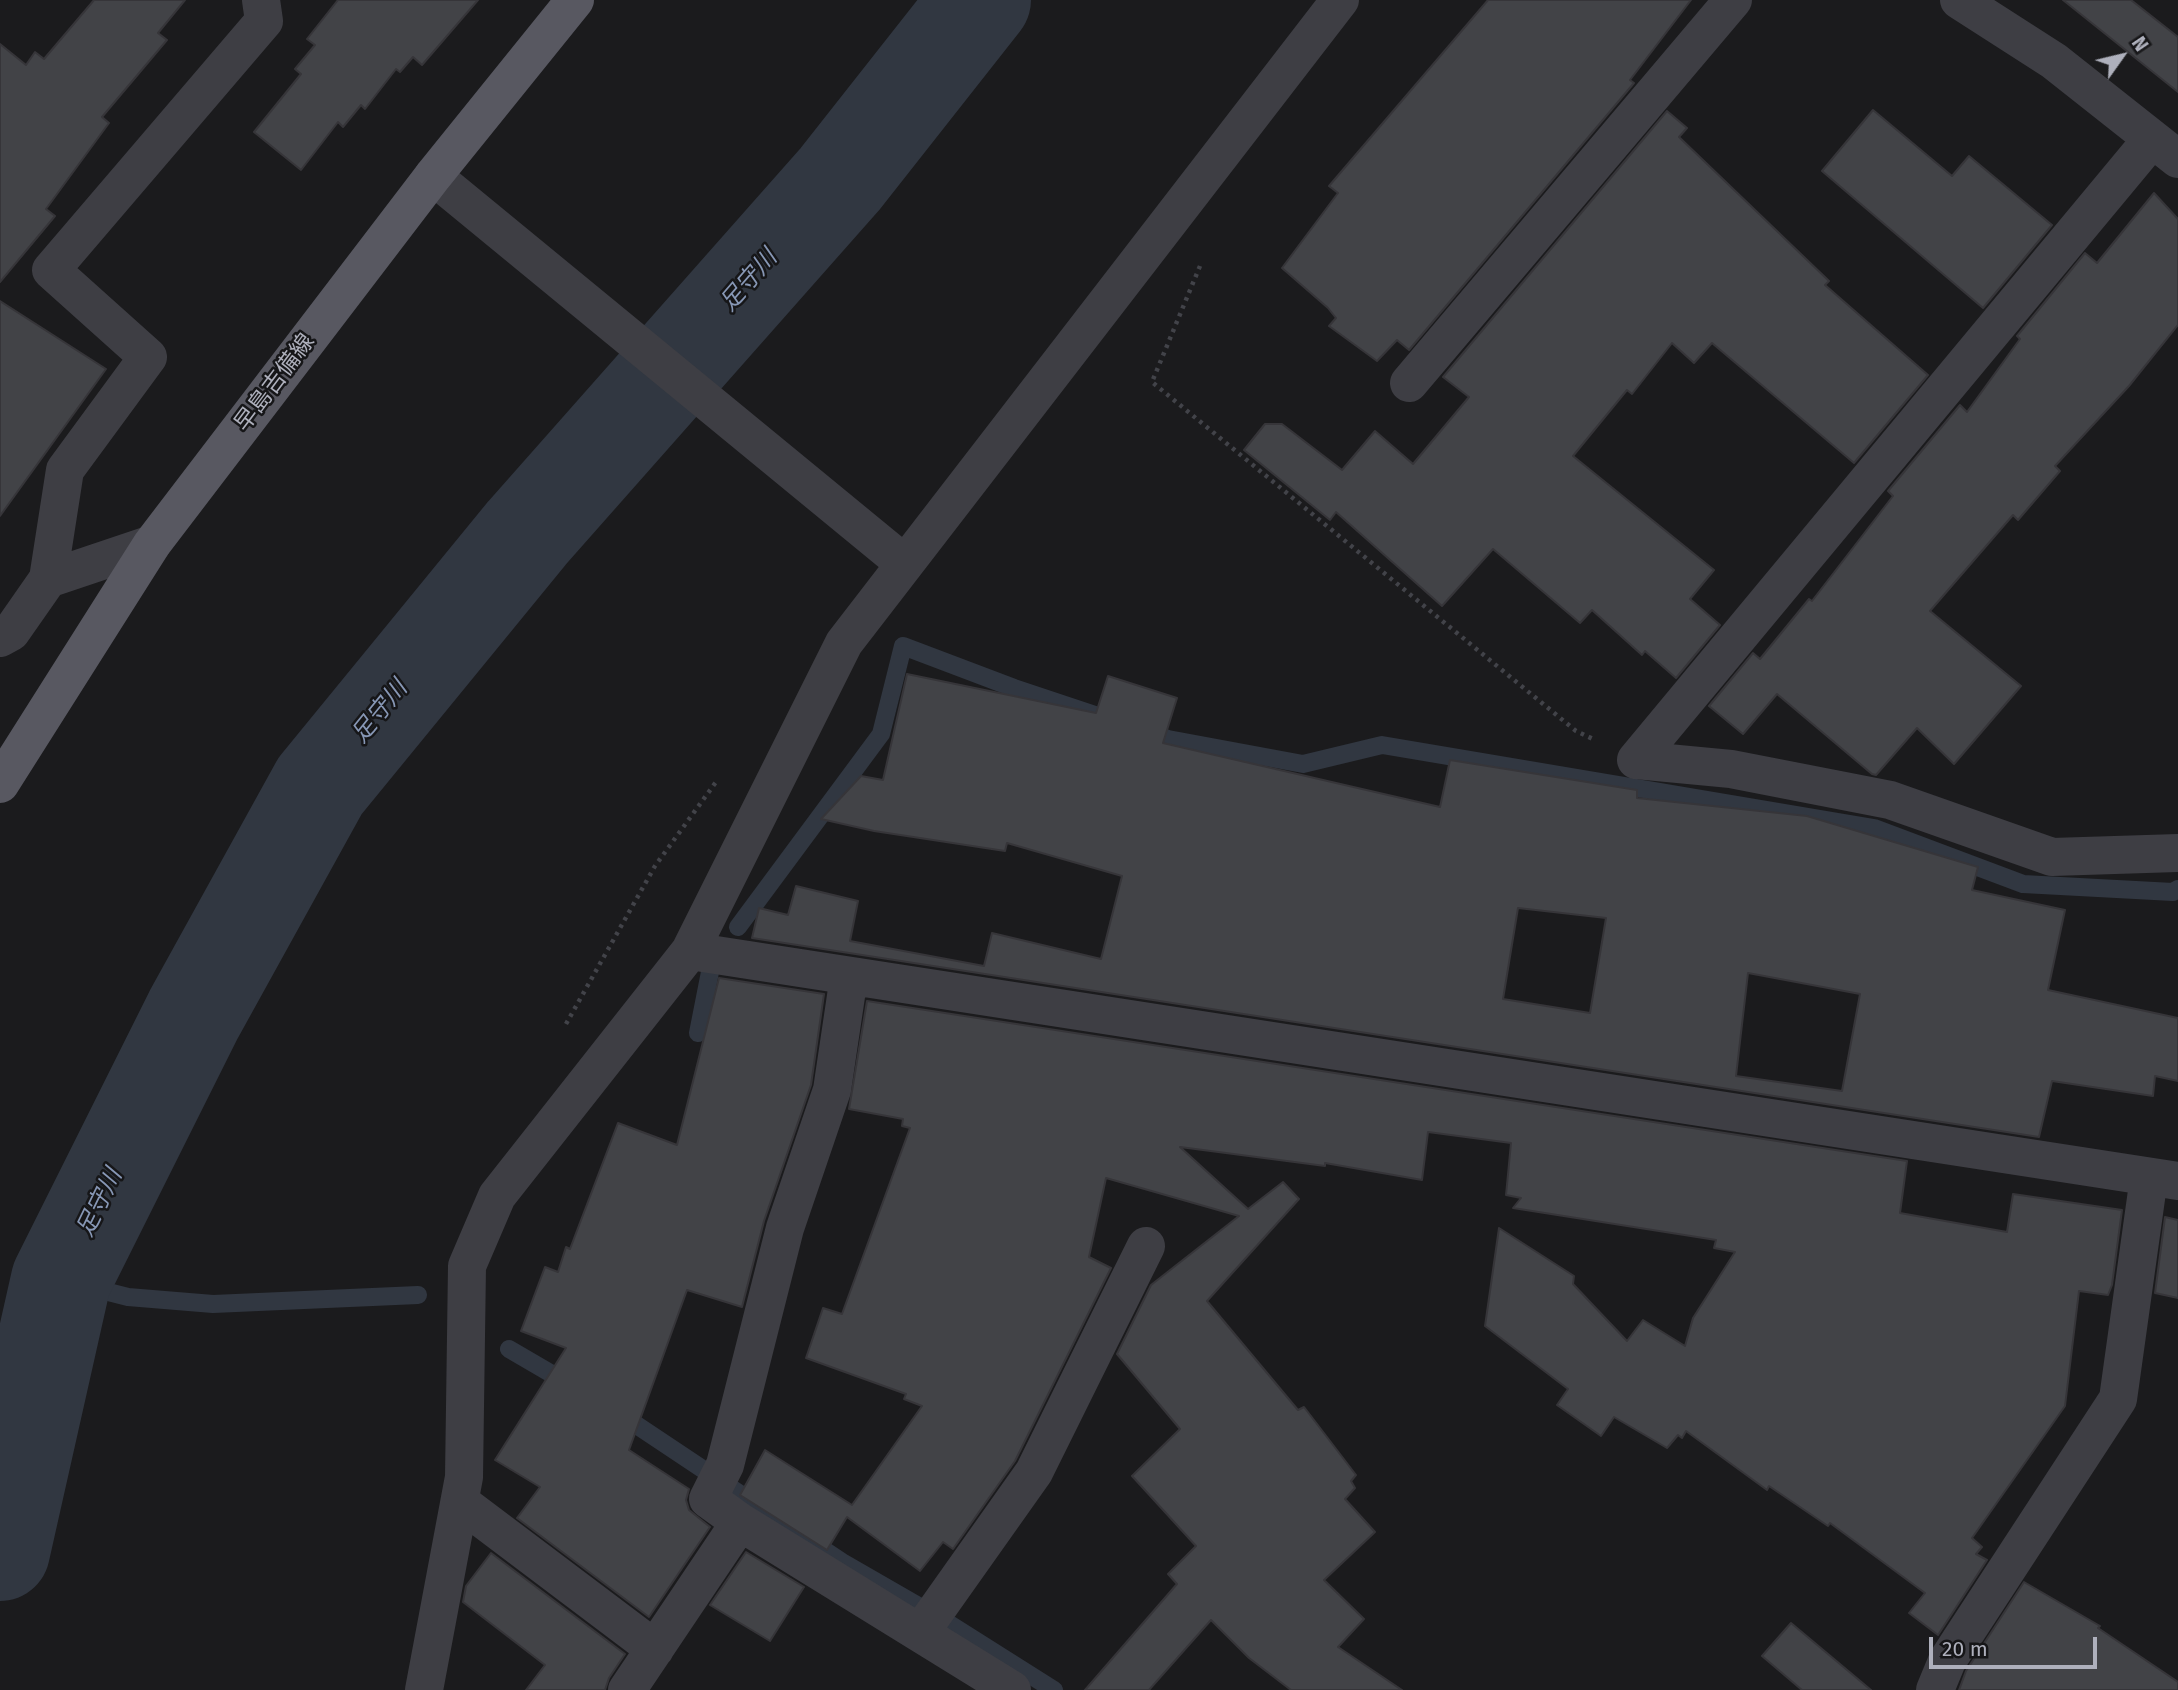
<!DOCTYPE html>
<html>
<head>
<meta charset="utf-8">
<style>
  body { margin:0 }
  #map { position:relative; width:2178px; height:1690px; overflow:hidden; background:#1b1b1d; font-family:"Fira Sans",sans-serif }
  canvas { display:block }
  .north { position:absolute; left:2087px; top:21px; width:70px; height:70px; -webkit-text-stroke:5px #161618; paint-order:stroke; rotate:56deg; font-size:19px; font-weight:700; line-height:28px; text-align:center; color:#aeb0bc }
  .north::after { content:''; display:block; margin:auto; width:24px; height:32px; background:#aeb0bc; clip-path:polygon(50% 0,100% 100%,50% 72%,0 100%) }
  .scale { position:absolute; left:1929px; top:1637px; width:168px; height:32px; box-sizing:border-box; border:4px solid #aeb0bc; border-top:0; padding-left:9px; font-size:21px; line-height:24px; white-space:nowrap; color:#aeb0bc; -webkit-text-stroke:5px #161618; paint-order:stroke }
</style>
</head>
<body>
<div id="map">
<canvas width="2178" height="1690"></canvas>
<div class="north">N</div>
<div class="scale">20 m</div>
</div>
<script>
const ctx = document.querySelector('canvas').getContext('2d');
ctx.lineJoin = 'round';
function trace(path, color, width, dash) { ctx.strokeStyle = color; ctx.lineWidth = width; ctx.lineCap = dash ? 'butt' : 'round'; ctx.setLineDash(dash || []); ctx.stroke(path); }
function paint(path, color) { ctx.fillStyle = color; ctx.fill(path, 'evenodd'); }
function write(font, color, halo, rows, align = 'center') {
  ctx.font = font + ' "Fira Sans","Noto Sans JP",sans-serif'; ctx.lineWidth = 5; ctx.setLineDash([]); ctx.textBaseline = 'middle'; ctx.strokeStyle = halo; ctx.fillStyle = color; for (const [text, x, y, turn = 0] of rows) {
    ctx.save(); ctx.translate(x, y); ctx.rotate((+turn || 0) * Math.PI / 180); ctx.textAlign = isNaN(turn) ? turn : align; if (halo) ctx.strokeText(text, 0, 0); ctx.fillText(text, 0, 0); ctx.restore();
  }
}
trace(new Path2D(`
  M 1142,730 L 1168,739 L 1303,764 L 1382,745 L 1874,828 L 2023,884 L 2173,892 L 2178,889
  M 738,927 L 881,734 L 903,646 L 1014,688 L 1098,716
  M 698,1033 L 710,972
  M 61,1280 L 128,1297 L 213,1304 L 418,1295
  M 509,1349 L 569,1384
  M 620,1414 L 842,1562 L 948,1623 L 1054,1690`), '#313741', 18);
trace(new Path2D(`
  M 0,1551 L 61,1280 L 194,1014 L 320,786 L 527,533 L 840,179 L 981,0`), '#313741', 100);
const building = new Path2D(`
  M 94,0 L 185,0 L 158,33 L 167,40 L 102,117 L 109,123 L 46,209 L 55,216 L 0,282 L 0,44 L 26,65 L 35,52 L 44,59 Z
  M 338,0 L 478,0 L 422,65 L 413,57 L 400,72 L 396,69 L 365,109 L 361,105 L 343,127 L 338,122 L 301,170 L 254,132 L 301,74 L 295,69 L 315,45 L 307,39 Z
  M 1488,0 L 1691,0 L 1630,80 L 1634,83 L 1409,350 L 1397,340 L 1377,361 L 1329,326 L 1336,318 L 1328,308 L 1282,268 L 1338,193 L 1329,186 Z
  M 2063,0 L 2131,0 L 2178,37 L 2178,92 Z
  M 1873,110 L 1952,176 L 1969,156 L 2052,225 L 1983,308 L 1822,171 Z
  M 1667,111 L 1687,128 L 1679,137 L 1829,281 L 1825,285 L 1928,375 L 1854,463 L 1712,343 L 1694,363 L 1672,343 L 1632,394 L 1627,390 L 1573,456 L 1714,570 L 1690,599 L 1720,625 L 1676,678 L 1645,651 L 1642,655 L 1592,610 L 1580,623 L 1493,549 L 1442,606 L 1336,512 L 1330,520 L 1244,450 L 1265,424 L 1282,424 L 1342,470 L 1375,431 L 1413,464 L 1469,397 L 1443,377 Z
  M 2154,193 L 2178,219 L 2178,325 L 2129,386 L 2055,466 L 2060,471 L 2018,520 L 2013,515 L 1930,611 L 2021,686 L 1954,764 L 1917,728 L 1876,775 L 1872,774 L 1777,694 L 1743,734 L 1709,706 L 1753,653 L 1760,659 L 1809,599 L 1812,601 L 1893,496 L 1888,491 L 1960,405 L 1967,412 L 2020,339 L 2017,336 L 2085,253 L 2097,263 Z
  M 0,301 L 106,369 L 0,516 Z
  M 907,674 L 1096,713 L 1108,676 L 1177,698 L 1163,743 L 1440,807 L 1450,760 L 1637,790 L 1637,798 L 1807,816 L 1978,867 L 1972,890 L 2065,910 L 2048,990 L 2178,1018 L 2178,1081 L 2155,1076 L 2153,1096 L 2052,1081 L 2039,1137 L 752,938 L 759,908 L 788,915 L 796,886 L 858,901 L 850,941 L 984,966 L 992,933 L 1101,959 L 1122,876 L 1007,843 L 1005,851 L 874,831 L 821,819 L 861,776 L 883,780 ZM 1518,908 L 1606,918 L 1590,1013 L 1503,999 ZM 1748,973 L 1860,994 L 1842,1091 L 1736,1076 Z
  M 719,978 L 824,994 L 811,1085 L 764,1221 L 742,1307 L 687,1290 L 629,1450 L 689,1489 L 686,1500 L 689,1510 L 710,1527 L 649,1617 L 517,1518 L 540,1487 L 495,1460 L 566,1348 L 521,1331 L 545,1267 L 558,1272 L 566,1247 L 570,1249 L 618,1123 L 677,1145 Z
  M 867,1001 L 1907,1161 L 1900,1213 L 2007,1232 L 2013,1194 L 2122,1210 L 2112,1285 L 2108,1295 L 2079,1291 L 2065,1406 L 1972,1538 L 1982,1547 L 1976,1554 L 1987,1560 L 1938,1635 L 1909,1613 L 1925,1593 L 1830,1523 L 1828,1526 L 1769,1486 L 1767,1490 L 1686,1431 L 1682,1438 L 1678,1435 L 1667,1448 L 1614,1417 L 1601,1436 L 1557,1405 L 1568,1389 L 1485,1326 L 1499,1228 L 1574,1276 L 1573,1284 L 1627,1341 L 1643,1320 L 1685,1346 L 1693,1318 L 1735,1252 L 1714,1248 L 1716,1240 L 1513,1208 L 1521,1198 L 1506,1195 L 1511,1143 L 1428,1132 L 1422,1180 L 1325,1163 L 1325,1166 L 1180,1147 L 1248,1209 L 1283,1182 L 1299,1199 L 1207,1301 L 1298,1410 L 1304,1407 L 1356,1475 L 1351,1481 L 1355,1488 L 1345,1499 L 1375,1532 L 1324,1580 L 1364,1619 L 1338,1647 L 1402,1690 L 1291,1690 L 1249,1658 L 1211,1620 L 1149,1690 L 1085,1690 L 1177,1584 L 1168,1574 L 1196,1546 L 1132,1476 L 1180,1429 L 1117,1354 L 1151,1285 L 1239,1216 L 1106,1178 L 1089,1257 L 1111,1268 L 1015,1461 L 953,1549 L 943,1542 L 920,1571 L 847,1517 L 827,1550 L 740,1495 L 765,1450 L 852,1505 L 922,1406 L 904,1399 L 906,1394 L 806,1358 L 823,1308 L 842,1314 L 910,1128 L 902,1126 L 903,1119 L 849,1109 Z
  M 2165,1217 L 2178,1220 L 2178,1298 L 2155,1293 Z
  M 746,1552 L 804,1587 L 770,1641 L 710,1605 Z
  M 491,1553 L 625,1654 L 609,1678 L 605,1690 L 526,1690 L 545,1665 L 463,1602 L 466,1586 Z
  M 2024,1582 L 2100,1626 L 2098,1628 L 2178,1682 L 2178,1690 L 1959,1690 L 1966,1671 Z
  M 1791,1623 L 1871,1690 L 1802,1690 L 1762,1656 Z`);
paint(building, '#424347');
trace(building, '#363539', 2);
trace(new Path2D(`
  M 1200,266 L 1152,382 L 1576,731 L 1593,739
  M 566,1024 L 655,866 L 716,782`), '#424349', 4.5, [3.5, 5]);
trace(new Path2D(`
  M 1340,0 L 844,643 L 690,951 L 2178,1181
  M 1959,0 L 2054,61 L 2178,159
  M 433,176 L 905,564
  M 1409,383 L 1733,0
  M 48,579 L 65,470 L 148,357 L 51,270 L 264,21 L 261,0
  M 0,638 L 11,632 L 48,579 L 152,544
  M 1636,760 L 2152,139
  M 1636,760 L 1731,769 L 1890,800 L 2052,857 L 2178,853
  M 460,1502 L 655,1649
  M 740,1522 L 1012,1690
  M 920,1633 L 1034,1472 L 1146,1246
  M 424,1690 L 464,1477 L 467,1266 L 497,1196 L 690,951
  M 627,1690 L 740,1522 L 708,1499 L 725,1465 L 785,1228 L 832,1090 L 849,976
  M 1935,1690 L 1947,1661 L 2118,1399 L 2149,1177`), '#3e3e44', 38);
trace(new Path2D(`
  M 0,784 L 152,544 L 433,176 L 575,0`), '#585861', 38);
write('23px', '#aeb0bc', '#161618', [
  ["早島吉備線",275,383,-53]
]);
write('italic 24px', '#8797b5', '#161618', [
  ["足守川",749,281,-49],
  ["足守川",380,712,-51],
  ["足守川",100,1203,-64]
]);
</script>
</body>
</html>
